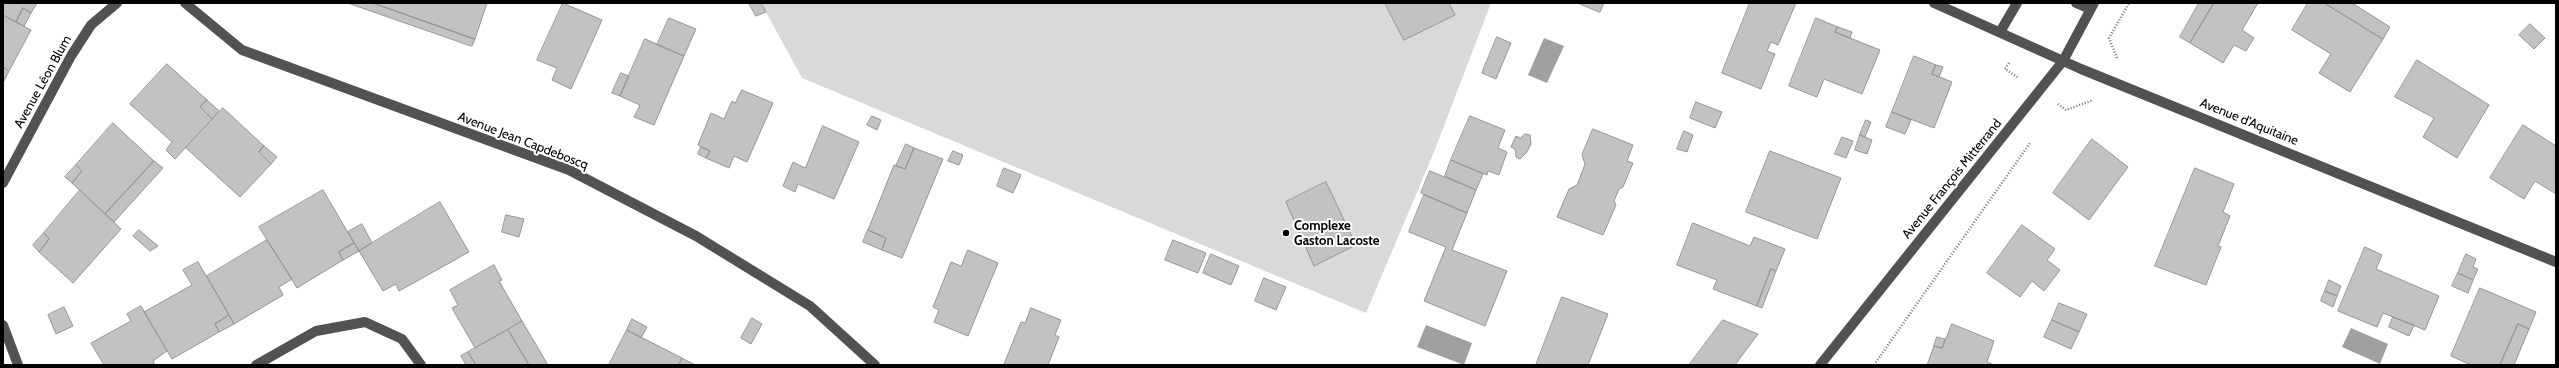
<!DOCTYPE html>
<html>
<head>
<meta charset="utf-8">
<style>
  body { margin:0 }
  #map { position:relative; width:2559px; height:368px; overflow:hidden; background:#fff; font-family:Cabin,sans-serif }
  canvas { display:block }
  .frame { position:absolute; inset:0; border:4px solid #000; pointer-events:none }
</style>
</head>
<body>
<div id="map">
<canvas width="2559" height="368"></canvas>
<div class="frame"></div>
</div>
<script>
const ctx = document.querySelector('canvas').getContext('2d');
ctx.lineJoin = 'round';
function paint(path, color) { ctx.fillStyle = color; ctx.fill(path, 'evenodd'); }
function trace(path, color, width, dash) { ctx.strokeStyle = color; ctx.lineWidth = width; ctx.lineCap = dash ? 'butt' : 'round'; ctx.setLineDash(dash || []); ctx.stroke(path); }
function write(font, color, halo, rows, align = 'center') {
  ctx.font = font + ' Cabin,sans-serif'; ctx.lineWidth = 4; ctx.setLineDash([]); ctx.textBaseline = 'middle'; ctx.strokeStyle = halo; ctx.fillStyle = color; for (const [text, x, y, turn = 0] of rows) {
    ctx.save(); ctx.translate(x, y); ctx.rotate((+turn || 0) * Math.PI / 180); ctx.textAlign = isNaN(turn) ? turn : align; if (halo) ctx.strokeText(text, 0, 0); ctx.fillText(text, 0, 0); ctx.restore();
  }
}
paint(new Path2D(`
  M 761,3 L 1491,3 L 1434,152 L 1366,313 L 802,78 Z`), '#d9d9d9');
paint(new Path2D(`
  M 1544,38 L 1564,46 L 1547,83 L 1528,75 Z
  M 1426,325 L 1472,343 L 1464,365 L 1417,347 Z
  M 2351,328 L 2388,344 L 2380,364 L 2342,347 Z`), '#a0a0a0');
const building = new Path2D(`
  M 3,3 L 37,3 L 31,13 L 23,8 L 16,22 L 3,15 Z
  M 348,3 L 373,3 L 475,39 L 472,46 Z
  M 373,3 L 487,3 L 475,39 Z
  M 563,3 L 602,20 L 571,89 L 552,80 L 557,68 L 537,60 Z
  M 749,3 L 761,3 L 766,12 L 756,16 Z
  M 1385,3 L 1449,3 L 1455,15 L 1404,40 Z
  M 1578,3 L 1604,3 L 1600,12 Z
  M 1750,3 L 1796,3 L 1778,45 L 1771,42 L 1767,51 L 1775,54 L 1761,89 L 1722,73 Z
  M 2199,3 L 2214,3 L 2190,43 L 2180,37 Z
  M 2214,3 L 2258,3 L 2242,30 L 2254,38 L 2246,51 L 2234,45 L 2223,63 L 2190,43 Z
  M 2308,3 L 2324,3 L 2383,39 L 2350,92 L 2319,73 L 2331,54 L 2292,30 Z
  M 2325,3 L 2352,3 L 2390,27 L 2383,39 Z
  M 23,8 L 31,13 L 24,26 L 16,22 Z
  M 3,15 L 31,30 L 9,71 L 3,67 Z
  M 669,18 L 696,29 L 684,56 L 657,45 Z
  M 1816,18 L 1838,27 L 1835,32 L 1880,50 L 1862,94 L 1824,79 L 1817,97 L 1789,86 Z
  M 2530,24 L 2545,38 L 2534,49 L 2519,35 Z
  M 1838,27 L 1852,32 L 1850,38 L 1835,32 Z
  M 1497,37 L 1511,43 L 1496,79 L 1482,73 Z
  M 645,39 L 684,56 L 654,125 L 634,117 L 640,105 L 620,96 Z
  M 1914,56 L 1936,65 L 1932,74 L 1952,82 L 1934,128 L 1892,112 Z
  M 2417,60 L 2489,105 L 2457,158 L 2423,137 L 2434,118 L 2395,97 Z
  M 167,64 L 207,100 L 200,107 L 212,119 L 175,159 L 166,150 L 172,142 L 130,104 Z
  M 1936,65 L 1943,67 L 1939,77 L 1932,74 Z
  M 3,67 L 9,71 L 3,83 Z
  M 621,73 L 629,76 L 620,96 L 612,93 Z
  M 742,90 L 773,103 L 747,162 L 734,156 L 729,168 L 706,158 L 710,151 L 698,145 L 711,113 L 724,119 L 732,101 L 735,103 Z
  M 207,100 L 219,111 L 212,119 L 200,107 Z
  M 1696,102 L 1722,112 L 1715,128 L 1690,118 Z
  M 223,108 L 264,146 L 259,152 L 271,164 L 240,197 L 186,148 Z
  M 1892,112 L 1911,120 L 1905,134 L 1886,127 Z
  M 872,116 L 881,120 L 877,130 L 867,125 Z
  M 1470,116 L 1505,130 L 1498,148 L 1507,152 L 1499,175 L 1488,171 L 1487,175 L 1451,160 Z
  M 1866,120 L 1871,122 L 1865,137 L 1860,135 Z
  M 113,123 L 154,161 L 105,214 L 72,183 L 82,171 L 76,165 Z
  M 2523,125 L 2556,146 L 2556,194 L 2535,181 L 2524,199 L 2490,178 Z
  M 823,126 L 859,142 L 834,199 L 798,184 L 795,192 L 783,186 L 793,162 L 805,168 Z
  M 1593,129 L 1633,145 L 1627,161 L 1633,163 L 1623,187 L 1619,189 L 1614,201 L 1616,205 L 1603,235 L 1557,217 L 1569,189 L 1577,185 L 1585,164 L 1582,155 Z
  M 1684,131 L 1693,135 L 1687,152 L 1677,149 Z
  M 1525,134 L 1530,135 L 1531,144 L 1527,152 L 1520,159 L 1516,157 L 1515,149 L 1511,147 L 1516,136 L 1520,138 Z
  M 1860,135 L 1872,140 L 1867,154 L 1855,150 Z
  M 1842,137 L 1853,141 L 1846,158 L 1835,154 Z
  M 2092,139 L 2128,167 L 2089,220 L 2053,193 Z
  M 906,144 L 914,148 L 905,169 L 896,166 Z
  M 264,146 L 277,157 L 271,164 L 259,152 Z
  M 701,147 L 710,151 L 706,158 L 698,154 Z
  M 914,148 L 943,159 L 902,258 L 882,250 L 886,238 L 868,230 L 894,165 L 905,169 Z
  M 953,151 L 963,155 L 959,165 L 948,161 Z
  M 1770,151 L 1841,178 L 1817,239 L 1746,212 Z
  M 1451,160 L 1483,174 L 1476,190 L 1445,176 Z
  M 154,161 L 163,168 L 114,222 L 105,214 Z
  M 76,165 L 82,171 L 72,183 L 65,177 Z
  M 1004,168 L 1021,175 L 1013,193 L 997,186 Z
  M 2195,168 L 2234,184 L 2223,212 L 2230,216 L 2218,246 L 2221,247 L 2206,285 L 2155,266 Z
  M 1430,171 L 1476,190 L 1467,213 L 1421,193 Z
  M 1326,182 L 1356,245 L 1314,266 L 1286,202 Z
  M 80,190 L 121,229 L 73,283 L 39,252 L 49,239 L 44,233 Z
  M 323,190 L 354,243 L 339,252 L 343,260 L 297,288 L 259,227 Z
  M 1424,195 L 1467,213 L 1452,250 L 1507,271 L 1485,326 L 1424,301 L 1446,247 L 1409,232 Z
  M 440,202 L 469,252 L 399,291 L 396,284 L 383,291 L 359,251 Z
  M 506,215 L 524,219 L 519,237 L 502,232 Z
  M 1693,223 L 1750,246 L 1754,237 L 1785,249 L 1776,271 L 1771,269 L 1757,306 L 1713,289 L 1717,280 L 1677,265 Z
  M 362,224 L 372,243 L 359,251 L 348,232 Z
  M 2022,225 L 2055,249 L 2047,260 L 2060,270 L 2044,291 L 2032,281 L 2020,297 L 1987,273 Z
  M 139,230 L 158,246 L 150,251 L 133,236 Z
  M 868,230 L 886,238 L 882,250 L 863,242 Z
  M 44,233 L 49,239 L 39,252 L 33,245 Z
  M 267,240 L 292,279 L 279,287 L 283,295 L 234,324 L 207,276 Z
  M 1173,240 L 1206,253 L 1198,273 L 1165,260 Z
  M 354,243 L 359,251 L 343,260 L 339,252 Z
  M 2365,247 L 2382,255 L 2376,269 L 2439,296 L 2425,330 L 2383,313 L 2377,327 L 2338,311 Z
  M 968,250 L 998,263 L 968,336 L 934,322 L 939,310 L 933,307 L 951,262 L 961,266 Z
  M 1211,254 L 1239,266 L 1231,285 L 1203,273 Z
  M 2466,254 L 2476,259 L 2473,267 L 2478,269 L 2473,280 L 2458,273 Z
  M 198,262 L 229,315 L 215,324 L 219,332 L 172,359 L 144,312 L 192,285 L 183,270 Z
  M 494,265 L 502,280 L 499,281 L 522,321 L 475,348 L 452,308 L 458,305 L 450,290 Z
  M 1771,269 L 1776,271 L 1762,308 L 1757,306 Z
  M 2458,273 L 2473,280 L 2468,293 L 2452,286 Z
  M 1264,278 L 1286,287 L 1276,310 L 1255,301 Z
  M 2329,280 L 2341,286 L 2337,296 L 2325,291 Z
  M 2480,288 L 2536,312 L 2529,329 L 2518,324 L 2500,365 L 2471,365 L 2451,356 Z
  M 2325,291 L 2337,296 L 2333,307 L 2321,301 Z
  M 1562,297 L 1608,314 L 1588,365 L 1536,365 Z
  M 2059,303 L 2087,314 L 2079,332 L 2052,320 Z
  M 141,306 L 167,351 L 153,361 L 155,365 L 104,365 L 91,343 L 131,321 L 127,314 Z
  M 64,307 L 73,326 L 56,334 L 48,315 Z
  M 1031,308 L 1061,320 L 1055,335 L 1059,337 L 1048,365 L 1007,365 L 1004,364 L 1021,322 L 1025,323 Z
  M 229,315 L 234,324 L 219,332 L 215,324 Z
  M 2393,317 L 2414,325 L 2409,336 L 2389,327 Z
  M 752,318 L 762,324 L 751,344 L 741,338 Z
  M 632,319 L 647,327 L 641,338 L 627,330 Z
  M 1723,320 L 1758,334 L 1735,365 L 1689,365 Z
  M 2052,320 L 2079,332 L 2071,349 L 2044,337 Z
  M 522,321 L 548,365 L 529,365 L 508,330 Z
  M 1952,324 L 1994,341 L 1987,362 L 1994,365 L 1927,365 L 1934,346 L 1942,348 Z
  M 2518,324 L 2529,329 L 2514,365 L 2500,365 Z
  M 508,330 L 529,365 L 476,365 L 468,352 Z
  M 627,330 L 682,358 L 679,365 L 609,365 Z
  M 1937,337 L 1945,339 L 1942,348 L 1934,346 Z
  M 468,352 L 476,365 L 466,365 L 461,356 Z
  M 682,358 L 695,365 L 679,365 Z`);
paint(building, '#c2c2c2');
trace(building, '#969696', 1);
trace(new Path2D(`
  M 2117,58 L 2109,38 L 2129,3
  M 2009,63 L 2005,69 L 2019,78
  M 2058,104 L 2066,110 L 2093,100
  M 1874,365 L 2030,143`), '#747474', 2.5, [1, 2]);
trace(new Path2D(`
  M 185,3 L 242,50 L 569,170 L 696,236 L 810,306 L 875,365
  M 1934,3 L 2081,69 L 2556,262
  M 2076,3 L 2090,9
  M 2000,32 L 2017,3
  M 3,183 L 71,56 L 91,25 L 117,3
  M 3,325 L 18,365
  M 256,365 L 316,331 L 365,322 L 402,339 L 421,365
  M 1820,365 L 2063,61 L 2094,3`), '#525252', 10);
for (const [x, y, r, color] of [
  [1286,233,4,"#000"]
]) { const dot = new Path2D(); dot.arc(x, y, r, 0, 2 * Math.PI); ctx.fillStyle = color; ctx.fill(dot); trace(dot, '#fff', 1.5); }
write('13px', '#000', '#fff', [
  ["Avenue Léon Blum",43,82,-61],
  ["Avenue d'Aquitaine",2249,122,22],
  ["Avenue Jean Capdeboscq",523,141,21],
  ["Avenue François Mitterrand",1952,179,-51]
]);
write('bold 13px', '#000', '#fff', [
  ["Complexe",1294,226],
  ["Gaston Lacoste",1294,241]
], 'left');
</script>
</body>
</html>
